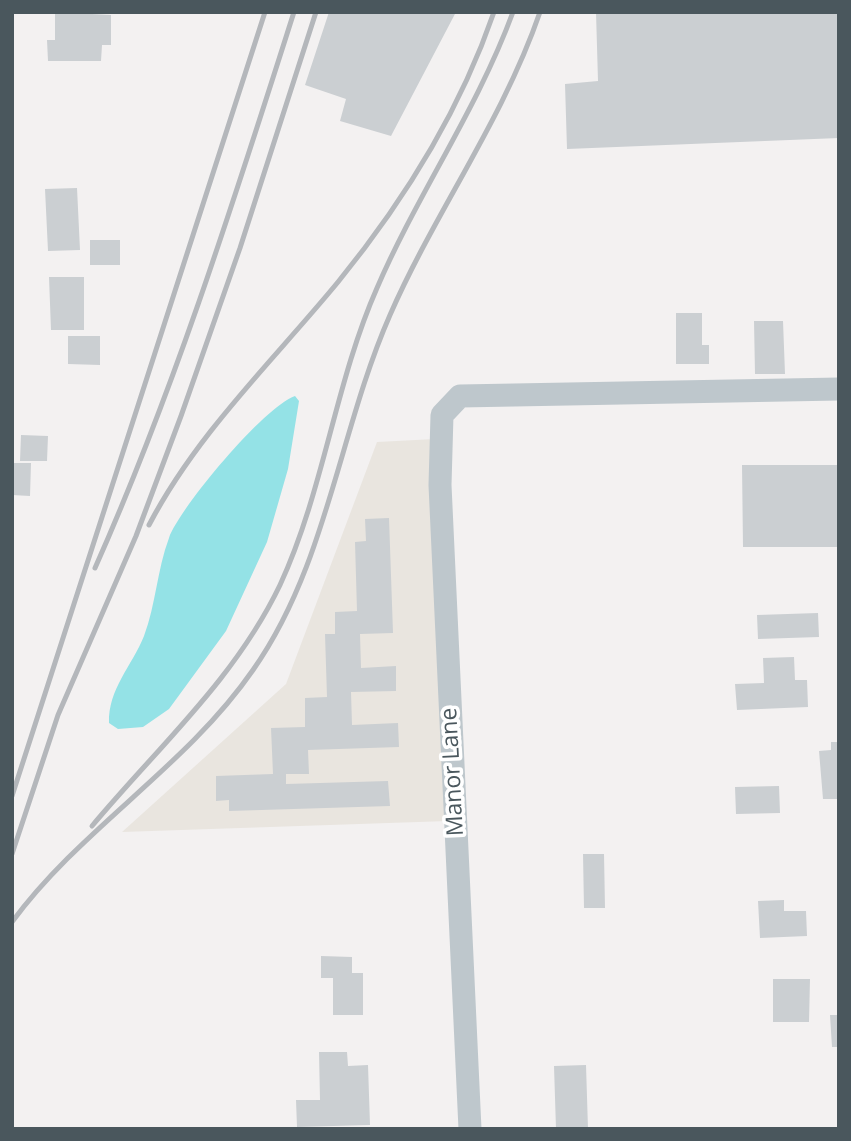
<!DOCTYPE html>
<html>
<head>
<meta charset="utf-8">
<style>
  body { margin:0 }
  #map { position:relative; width:851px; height:1141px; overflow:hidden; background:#f3f1f1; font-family:"Open Sans",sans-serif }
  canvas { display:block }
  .frame { position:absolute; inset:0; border:14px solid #4a575d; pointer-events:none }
</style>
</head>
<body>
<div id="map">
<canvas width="851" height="1141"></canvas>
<div class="frame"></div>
</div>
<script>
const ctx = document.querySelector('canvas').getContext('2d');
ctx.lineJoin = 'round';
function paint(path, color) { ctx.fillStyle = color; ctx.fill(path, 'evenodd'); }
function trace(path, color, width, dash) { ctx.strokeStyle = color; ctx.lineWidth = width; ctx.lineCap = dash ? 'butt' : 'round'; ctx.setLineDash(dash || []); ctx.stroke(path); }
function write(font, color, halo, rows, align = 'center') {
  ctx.font = font + ' "Open Sans",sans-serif'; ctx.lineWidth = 7; ctx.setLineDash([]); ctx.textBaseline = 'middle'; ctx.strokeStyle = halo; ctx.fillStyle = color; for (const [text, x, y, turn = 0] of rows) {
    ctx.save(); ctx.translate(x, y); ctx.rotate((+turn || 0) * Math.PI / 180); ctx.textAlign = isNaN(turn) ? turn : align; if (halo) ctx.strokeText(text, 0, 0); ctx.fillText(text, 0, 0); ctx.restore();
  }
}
paint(new Path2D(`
  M 435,439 L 448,821 L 122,832 L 286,684 L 377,442 Z`), '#e9e5df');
paint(new Path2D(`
  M 295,396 L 299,401 L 288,469 L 267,542 L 226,631 L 169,709 L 143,727 L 118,729 L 109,723 C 108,689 132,666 144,636 C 156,604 157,570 169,538 C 181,506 264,407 295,396 Z`), '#94e2e6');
paint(new Path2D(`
  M 55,12 L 111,15 L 111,45 L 102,45 L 101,61 L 48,61 L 47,40 L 55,40 Z
  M 329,12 L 456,12 L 391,136 L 340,121 L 346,99 L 305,85 Z
  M 596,12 L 839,12 L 839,138 L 567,149 L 565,84 L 598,81 Z
  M 77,188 L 80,250 L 48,251 L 45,189 Z
  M 90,240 L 120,240 L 120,265 L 90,265 Z
  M 49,277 L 84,277 L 84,330 L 51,330 Z
  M 676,313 L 702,313 L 702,345 L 709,345 L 709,364 L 676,364 Z
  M 754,321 L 783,321 L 785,374 L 755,374 Z
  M 68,336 L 100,336 L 100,365 L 68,364 Z
  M 21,435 L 48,436 L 47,461 L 20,461 Z
  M 12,463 L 31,463 L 30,496 L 12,495 Z
  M 742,465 L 839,465 L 839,547 L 743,547 Z
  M 389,518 L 393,633 L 360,634 L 361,668 L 396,666 L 396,691 L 351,692 L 352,725 L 398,723 L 399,747 L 308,750 L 309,774 L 286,774 L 286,784 L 388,781 L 390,806 L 229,811 L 229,800 L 216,801 L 216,776 L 273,774 L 271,728 L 305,727 L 305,698 L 327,697 L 325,634 L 335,634 L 335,612 L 357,611 L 355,542 L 366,541 L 365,519 Z
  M 818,613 L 819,637 L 758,639 L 757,615 Z
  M 794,657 L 795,680 L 807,680 L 808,707 L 737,710 L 735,684 L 764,683 L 763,658 Z
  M 831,742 L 839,742 L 839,799 L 823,799 L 819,751 L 831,750 Z
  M 779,786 L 780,813 L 736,814 L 735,787 Z
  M 583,854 L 604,854 L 605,908 L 584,908 Z
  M 784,900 L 784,911 L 806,911 L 807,936 L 760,938 L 758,901 Z
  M 321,956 L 352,957 L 352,973 L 363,973 L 363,1015 L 333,1015 L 333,978 L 321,978 Z
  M 773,979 L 810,979 L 809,1022 L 773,1022 Z
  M 830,1015 L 839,1015 L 839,1047 L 832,1047 Z
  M 319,1052 L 347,1052 L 348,1066 L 368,1065 L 370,1125 L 297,1127 L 296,1100 L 320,1100 Z
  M 586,1065 L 588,1129 L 556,1129 L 554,1066 Z`), '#cbcfd2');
trace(new Path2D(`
  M 470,1129 L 440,485 L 442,415 L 460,396 L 839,389`), '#bec7cc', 23);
trace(new Path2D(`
  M 149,525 C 197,433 273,361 338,282 C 404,201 460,111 494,12
  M 95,568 C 175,388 234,200 294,12
  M 12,796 L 265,12
  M 92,826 C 158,747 235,679 280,585 C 324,490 335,383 377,288 C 418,193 477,110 513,12
  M 12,854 L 58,715 L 136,536 L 181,416 L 240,248 L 316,12
  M 12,922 C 81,828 186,767 253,670 C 327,565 339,431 390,315 C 435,212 503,120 540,12`), '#b4b7bb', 5);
write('23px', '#4a575d', '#fff', [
  ["Manor Lane",453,772,-93]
]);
</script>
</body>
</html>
